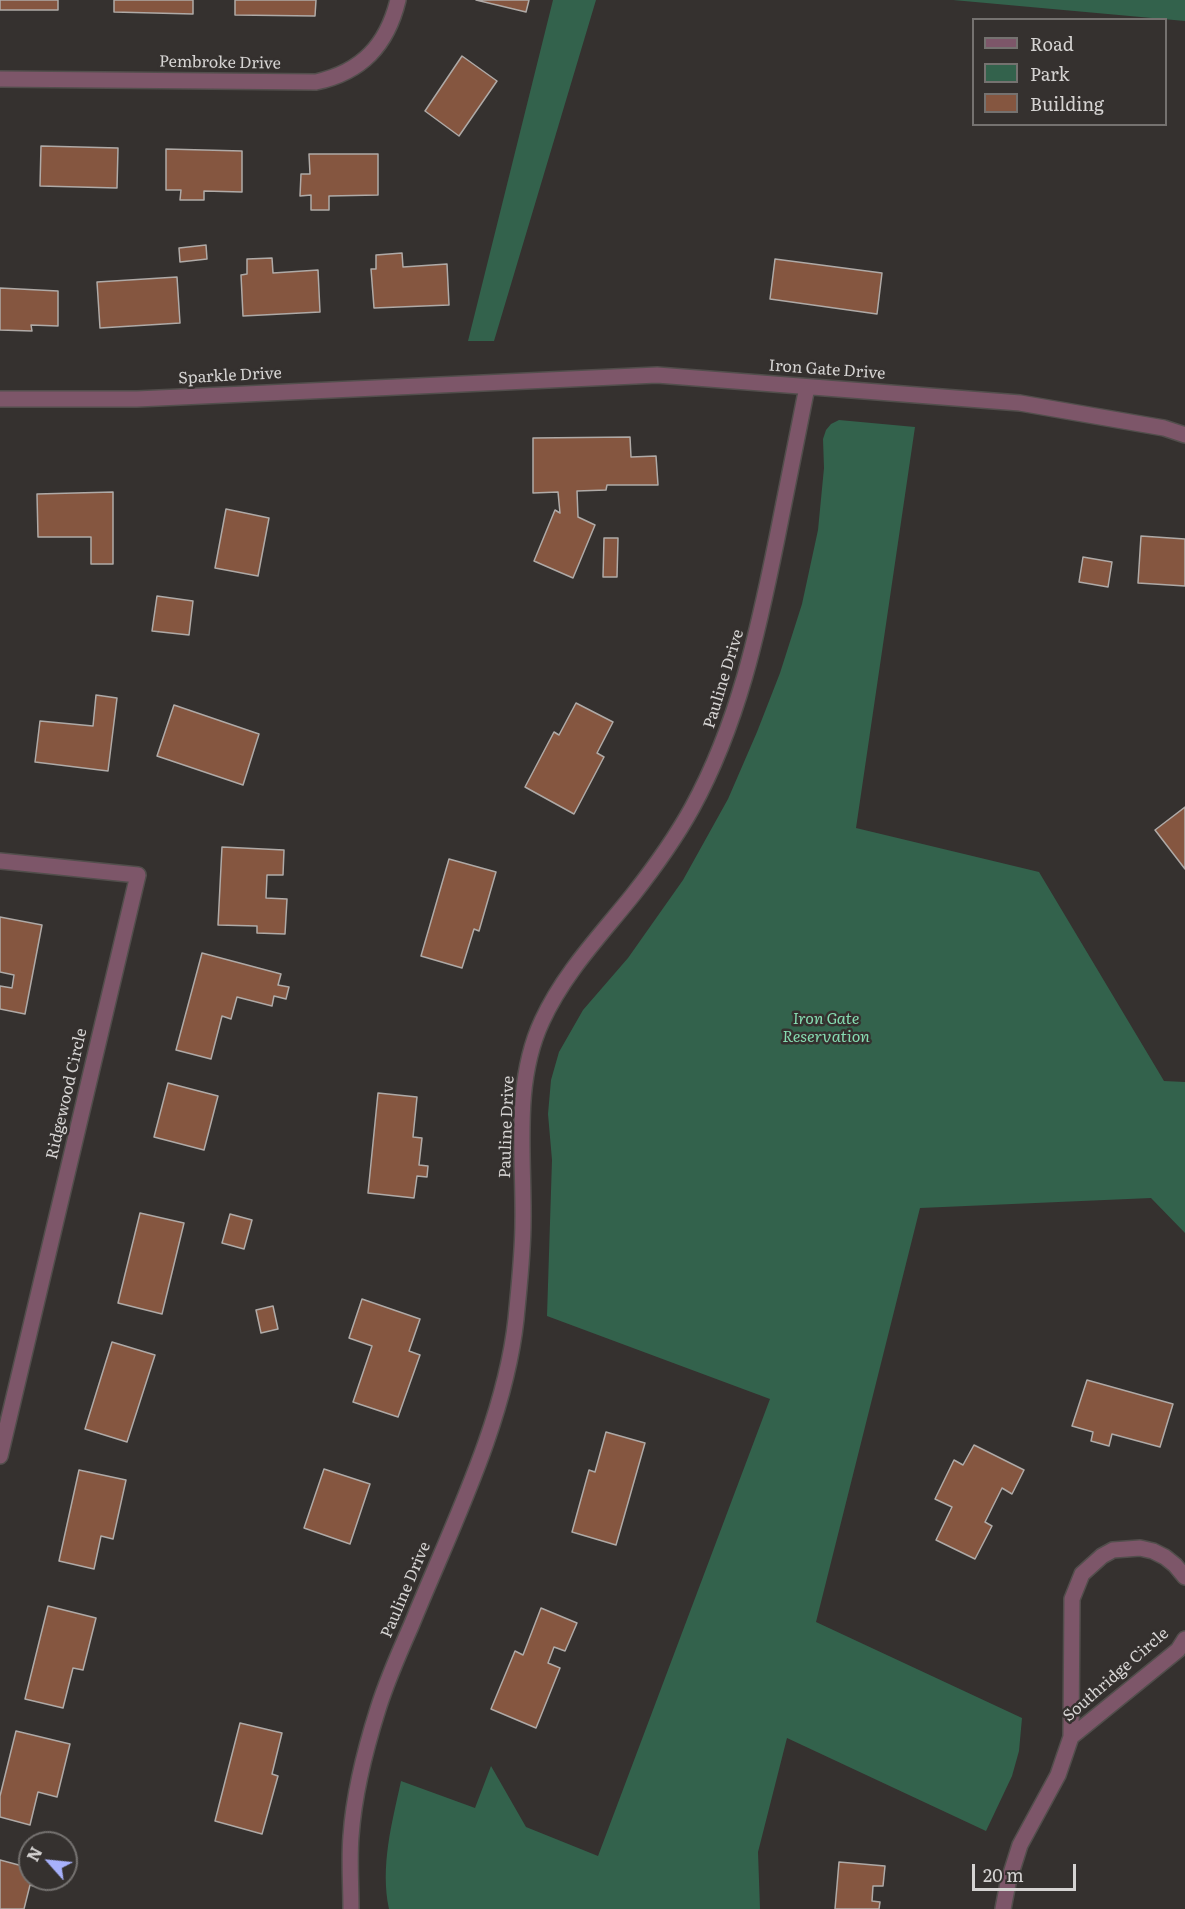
<!DOCTYPE html>
<html>
<head>
<meta charset="utf-8">
<style>
  body { margin:0 }
  #map { position:relative; width:1185px; height:1909px; overflow:hidden; background:#35312f; font-family:Literata,serif }
  canvas { display:block }
  .legend { position:absolute; left:972px; top:18px; width:195px; height:108px; box-sizing:border-box; background:#35312f; border:2px solid #757270; margin:0; padding:8px 10px; list-style:none; font-size:18px; color:#d5d3d2 }
  .legend li { display:flex; align-items:center; gap:12px; height:30px }
  .legend b { width:30px; border:2px solid #757270 }
  .north { position:absolute; left:18px; top:1831px; width:60px; height:60px; box-sizing:border-box; background:#35312f; border:2px solid #757270; border-radius:50%; rotate:297deg; font-size:16px; font-weight:700; line-height:24px; text-align:center; color:#d5d3d2 }
  .north::after { content:''; display:block; margin:auto; width:21px; height:27px; background:#a7b1fc; clip-path:polygon(50% 0,100% 100%,50% 72%,0 100%) }
  .scale { position:absolute; left:972px; top:1864px; width:104px; height:27px; box-sizing:border-box; border:3px solid #d5d3d2; border-top:0; padding-left:8px; font-size:18px; line-height:21px; white-space:nowrap; color:#d5d3d2; -webkit-text-stroke:4px #35312f; paint-order:stroke }
</style>
</head>
<body>
<div id="map">
<canvas width="1185" height="1909"></canvas>
<ul class="legend">
<li><b style="height:8px;background:#7d5669"></b>Road</li>
<li><b style="height:16px;background:#33624c"></b>Park</li>
<li><b style="height:16px;background:#855640"></b>Building</li>
</ul>
<div class="north">N</div>
<div class="scale">20 m</div>
</div>
<script>
const ctx = document.querySelector('canvas').getContext('2d');
ctx.lineJoin = 'round';
function paint(path, color) { ctx.fillStyle = color; ctx.fill(path, 'evenodd'); }
function trace(path, color, width, dash) { ctx.strokeStyle = color; ctx.lineWidth = width; ctx.lineCap = dash ? 'butt' : 'round'; ctx.setLineDash(dash || []); ctx.stroke(path); }
function write(font, color, halo, rows, align = 'center') {
  ctx.font = font + ' Literata,serif'; ctx.lineWidth = 5; ctx.setLineDash([]); ctx.textBaseline = 'middle'; ctx.strokeStyle = halo; ctx.fillStyle = color; for (const [text, x, y, turn = 0] of rows) {
    ctx.save(); ctx.translate(x, y); ctx.rotate((+turn || 0) * Math.PI / 180); ctx.textAlign = isNaN(turn) ? turn : align; if (halo) ctx.strokeText(text, 0, 0); ctx.fillText(text, 0, 0); ctx.restore();
  }
}
paint(new Path2D(`
  M 553,0 L 596,0 L 494,341 L 468,341 Z
  M 953,0 L 1185,0 L 1185,21 Z
  M 839,420 L 915,427 L 856,828 L 1039,872 L 1164,1081 L 1185,1082 L 1185,1233 L 1151,1198 L 920,1208 L 816,1622 L 1022,1718 L 1019,1751 L 1012,1776 L 986,1831 L 787,1738 L 758,1852 L 760,1909 L 389,1909 C 380,1866 392,1823 401,1781 L 475,1808 L 491,1766 L 526,1827 L 598,1856 L 770,1399 L 547,1316 L 552,1160 L 548,1114 L 551,1080 L 559,1052 L 583,1010 L 628,958 L 683,880 L 728,799 L 757,732 L 780,673 L 802,604 L 818,530 L 824,468 L 823,439 L 826,430 L 831,424 Z`), '#33624c');
const building = new Path2D(`
  M 0,0 L 58,0 L 58,10 L 0,10 Z
  M 114,0 L 193,0 L 193,14 L 114,12 Z
  M 235,0 L 316,0 L 315,16 L 235,15 Z
  M 476,0 L 529,0 L 526,12 Z
  M 462,56 L 497,81 L 459,136 L 425,111 Z
  M 41,146 L 118,148 L 117,188 L 40,186 Z
  M 166,149 L 242,151 L 242,192 L 204,191 L 204,200 L 180,200 L 181,190 L 166,190 Z
  M 309,154 L 378,154 L 378,195 L 329,196 L 329,210 L 311,210 L 311,195 L 300,196 L 301,174 L 310,174 Z
  M 206,245 L 207,259 L 180,262 L 179,248 Z
  M 402,253 L 403,267 L 447,264 L 449,305 L 374,308 L 371,269 L 376,269 L 376,255 Z
  M 272,258 L 273,273 L 318,270 L 320,312 L 243,316 L 241,275 L 247,274 L 247,259 Z
  M 775,259 L 882,273 L 877,314 L 770,299 Z
  M 177,277 L 180,323 L 100,328 L 97,282 Z
  M 0,288 L 58,291 L 58,326 L 31,325 L 32,331 L 0,330 Z
  M 630,437 L 631,457 L 656,456 L 658,485 L 607,485 L 606,490 L 577,491 L 578,517 L 595,525 L 573,578 L 534,561 L 555,510 L 560,513 L 558,492 L 533,493 L 533,438 Z
  M 113,492 L 113,564 L 91,564 L 91,537 L 38,537 L 37,494 Z
  M 226,509 L 269,518 L 258,576 L 215,568 Z
  M 1141,536 L 1185,539 L 1185,586 L 1138,583 Z
  M 604,538 L 618,538 L 617,577 L 603,577 Z
  M 1083,557 L 1112,562 L 1108,587 L 1079,582 Z
  M 157,596 L 193,601 L 189,635 L 152,631 Z
  M 96,695 L 117,698 L 108,771 L 35,762 L 40,721 L 93,726 Z
  M 576,703 L 613,722 L 597,753 L 604,757 L 574,814 L 525,787 L 554,732 L 559,735 Z
  M 174,705 L 259,734 L 243,785 L 157,756 Z
  M 1185,807 L 1185,869 L 1155,830 Z
  M 222,847 L 284,850 L 283,875 L 267,875 L 266,898 L 287,899 L 285,934 L 257,933 L 257,926 L 218,925 Z
  M 449,859 L 496,872 L 479,931 L 474,929 L 462,968 L 421,956 Z
  M 0,917 L 42,925 L 25,1014 L 0,1009 L 0,986 L 12,988 L 14,975 L 0,972 Z
  M 202,953 L 281,974 L 278,985 L 289,987 L 286,999 L 274,996 L 272,1006 L 237,997 L 231,1019 L 222,1016 L 211,1059 L 176,1050 Z
  M 168,1083 L 218,1096 L 204,1150 L 154,1137 Z
  M 378,1093 L 417,1097 L 413,1137 L 422,1138 L 419,1165 L 428,1166 L 427,1177 L 417,1176 L 414,1198 L 368,1193 Z
  M 140,1213 L 184,1223 L 162,1314 L 118,1303 Z
  M 230,1214 L 252,1220 L 244,1249 L 222,1243 Z
  M 362,1299 L 420,1319 L 409,1351 L 420,1355 L 398,1417 L 353,1402 L 372,1346 L 349,1338 Z
  M 273,1306 L 278,1329 L 261,1333 L 256,1310 Z
  M 112,1342 L 155,1355 L 127,1442 L 85,1429 Z
  M 1087,1380 L 1173,1404 L 1160,1447 L 1112,1434 L 1109,1446 L 1091,1441 L 1093,1432 L 1072,1426 Z
  M 606,1432 L 645,1443 L 616,1545 L 572,1532 L 589,1470 L 595,1472 Z
  M 974,1445 L 1024,1470 L 1012,1494 L 1002,1488 L 985,1522 L 992,1526 L 975,1559 L 936,1540 L 952,1507 L 935,1499 L 954,1460 L 963,1465 Z
  M 324,1469 L 370,1484 L 350,1544 L 304,1528 Z
  M 79,1470 L 126,1480 L 113,1539 L 101,1536 L 94,1569 L 59,1561 Z
  M 48,1606 L 96,1618 L 83,1670 L 73,1668 L 63,1708 L 25,1699 Z
  M 541,1608 L 577,1623 L 565,1651 L 554,1647 L 548,1663 L 560,1668 L 536,1728 L 491,1709 L 515,1651 L 523,1655 Z
  M 240,1723 L 282,1733 L 272,1774 L 278,1776 L 262,1834 L 215,1821 Z
  M 16,1731 L 70,1744 L 57,1797 L 38,1792 L 30,1825 L 0,1817 L 0,1796 Z
  M 0,1860 L 30,1868 L 30,1879 L 43,1879 L 41,1888 L 30,1885 L 24,1909 L 0,1909 Z
  M 839,1862 L 885,1866 L 883,1886 L 873,1886 L 872,1901 L 880,1902 L 879,1909 L 835,1909 Z`);
paint(building, '#855640');
trace(building, '#afaaa7', 1.5);
const minor = new Path2D(`
  M 0,79 L 316,82 C 362,72 387,45 398,0
  M 0,399 L 137,399 L 657,375 L 1020,403 L 1164,428 L 1185,435
  M 0,861 L 138,875 L 0,1456
  M 1071,1737 L 1167,1659 L 1178,1650 L 1185,1639
  M 351,1909 C 351,1885 349,1860 351,1836 C 354,1793 365,1750 378,1709 C 387,1680 399,1653 411,1626 C 450,1530 505,1422 516,1319 C 519,1287 523,1253 523,1221 C 524,1155 513,1083 542,1021 C 564,973 600,936 632,896 C 654,868 675,839 692,808 C 738,724 758,632 777,538 C 787,488 797,437 807,387
  M 1003,1909 L 1008,1883 L 1020,1845 L 1058,1775 L 1071,1737 L 1072,1599 L 1082,1574 L 1102,1556 L 1113,1550 L 1140,1548 L 1153,1551 L 1165,1557 L 1175,1565 L 1185,1577`);
trace(minor, '#524e4c', 18);
trace(minor, '#7d5669', 15);
write('16px', '#d5d3d2', '#35312f', [
  ["Pembroke Drive",220,63,1],
  ["Iron Gate Drive",827,370,4],
  ["Sparkle Drive",230,376,-3],
  ["Pauline Drive",724,679,-73],
  ["Ridgewood Circle",67,1094,-77],
  ["Pauline Drive",507,1127,-88],
  ["Pauline Drive",406,1590,-67],
  ["Southridge Circle",1116,1675,-41]
]);
write('italic 16px', '#86dbb1', '#35312f', [
  ["Iron Gate",826,1019],
  ["Reservation",826,1037]
]);
</script>
</body>
</html>
